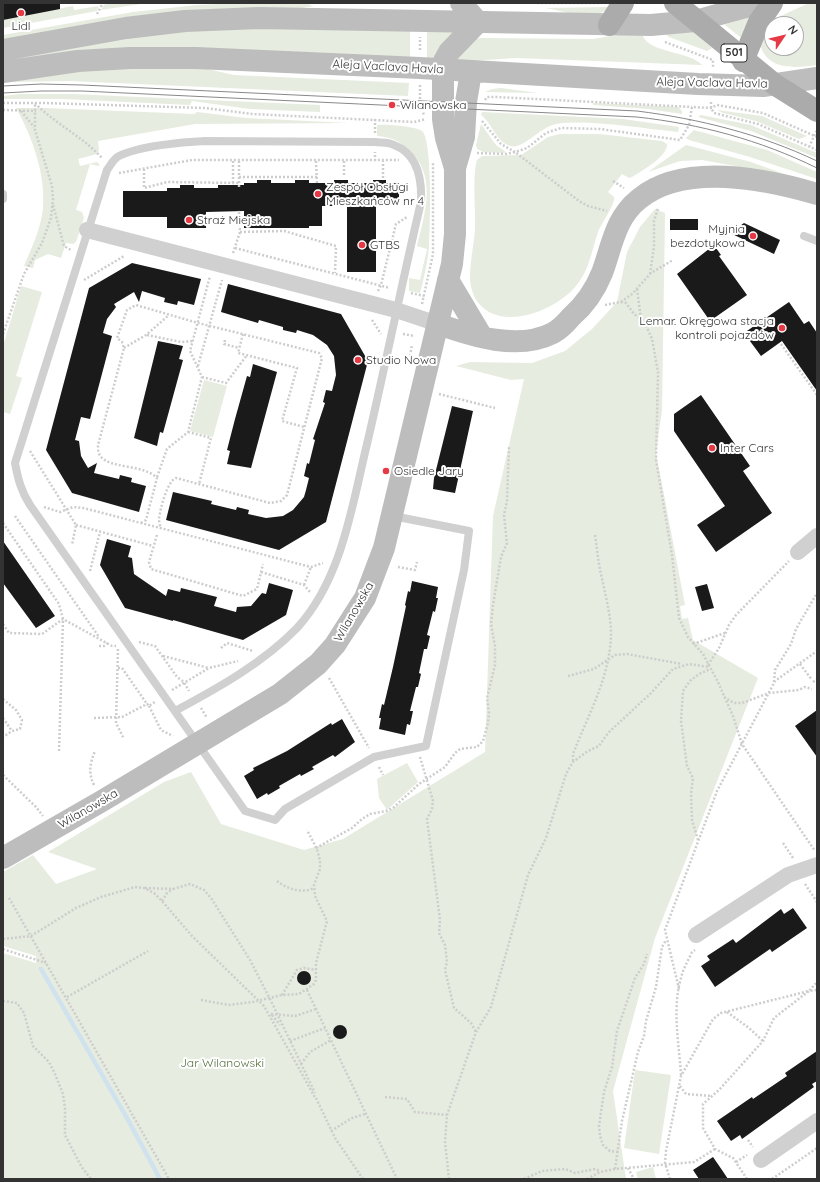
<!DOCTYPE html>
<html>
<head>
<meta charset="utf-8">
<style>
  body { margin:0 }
  #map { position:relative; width:820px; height:1182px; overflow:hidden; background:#fff; font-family:Quicksand,sans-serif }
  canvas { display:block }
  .frame { position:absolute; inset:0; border:4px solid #333; pointer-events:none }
  .north { position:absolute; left:764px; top:16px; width:40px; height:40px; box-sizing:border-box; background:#fff; border:1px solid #adadad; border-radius:50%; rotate:55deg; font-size:11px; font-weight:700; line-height:16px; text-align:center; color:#333 }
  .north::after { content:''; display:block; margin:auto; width:14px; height:18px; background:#e63946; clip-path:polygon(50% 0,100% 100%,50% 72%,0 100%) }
</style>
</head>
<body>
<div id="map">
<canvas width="820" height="1182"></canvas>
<div class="frame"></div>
<div class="north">N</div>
</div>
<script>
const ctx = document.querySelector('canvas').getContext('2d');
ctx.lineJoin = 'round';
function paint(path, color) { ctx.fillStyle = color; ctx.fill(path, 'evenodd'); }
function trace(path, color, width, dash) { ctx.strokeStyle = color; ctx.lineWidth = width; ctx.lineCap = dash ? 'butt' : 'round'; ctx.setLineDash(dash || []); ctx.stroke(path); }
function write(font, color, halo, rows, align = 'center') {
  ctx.font = font + ' Quicksand,sans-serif'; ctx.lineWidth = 4; ctx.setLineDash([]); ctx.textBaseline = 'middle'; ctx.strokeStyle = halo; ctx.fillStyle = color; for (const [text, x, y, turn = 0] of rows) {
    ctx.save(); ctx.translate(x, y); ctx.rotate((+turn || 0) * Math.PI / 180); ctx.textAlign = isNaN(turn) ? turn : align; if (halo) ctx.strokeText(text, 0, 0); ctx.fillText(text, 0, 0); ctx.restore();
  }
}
paint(new Path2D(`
  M 108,3 L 147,3 L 101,10 L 104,5 Z
  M 240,3 L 308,4 L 313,6 L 292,10 L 3,42 L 3,35 L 133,12 L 197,5 Z
  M 809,3 L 817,3 L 817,65 C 795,68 767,71 760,44 L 772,20 ZM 772,24 L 796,24 L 796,48 L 772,48 Z
  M 73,6 L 74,10 L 99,6 L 97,11 L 3,28 L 3,20 Z
  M 611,7 C 593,22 567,12 546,8 Z
  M 750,17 L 744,40 L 725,25 L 726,24 Z
  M 204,27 L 410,29 L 410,60 L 3,64 L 3,58 L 101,40 Z
  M 427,29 L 459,30 L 439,59 L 427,61 Z
  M 692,30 L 712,48 L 707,51 L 669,37 L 664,33 Z
  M 629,33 L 643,36 C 649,53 690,51 702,65 L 516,58 L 454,62 L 476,39 L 480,38 L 593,39 Z
  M 87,68 L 203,68 L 234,75 L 409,83 L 408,96 L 69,81 L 8,82 Z
  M 501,88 L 538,93 L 485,92 L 492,89 Z
  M 20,94 L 72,94 L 320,105 L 320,112 L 250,109 L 192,101 L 190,105 L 63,99 L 3,99 L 3,96 Z
  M 593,103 L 678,107 L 682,111 L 682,114 L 648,109 L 593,105 Z
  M 16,108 L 45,108 L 194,114 L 197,112 L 246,118 L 348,123 L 195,124 L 98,141 L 99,150 L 97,154 L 78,159 L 80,166 L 97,162 L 100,165 L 98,166 L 90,164 L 76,210 L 82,212 L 84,218 L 76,242 L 73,244 L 66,243 L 61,258 L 48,254 L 35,260 L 33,268 L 24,266 C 32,247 41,228 43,208 C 46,175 32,136 16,108 Z
  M 717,110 L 762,116 L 807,136 L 799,139 L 756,121 L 723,113 Z
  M 482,112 L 623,119 L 679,127 L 678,132 C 644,129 589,119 556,124 C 540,127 523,150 510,146 C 496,142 492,123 481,115 Z
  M 701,115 L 751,125 L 817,153 L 817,158 L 751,131 L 698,117 Z
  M 481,124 L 496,145 L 505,151 L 505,153 L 483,152 L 477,149 L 476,145 Z
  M 377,125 C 384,124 415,126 422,131 C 433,140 430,231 429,248 C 427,264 424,278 420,293 L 409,291 L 409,278 L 420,280 L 427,249 L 417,246 C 425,212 438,176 408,149 C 398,140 390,137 377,136 Z
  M 694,130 L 767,150 L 817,172 L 817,179 L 750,157 L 689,140 L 686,138 Z
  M 560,134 L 599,134 L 662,141 L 667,144 C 668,156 642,171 632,177 L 629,178 L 622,174 L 608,192 L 614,197 C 616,203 601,224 598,232 C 592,249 590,267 579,282 C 560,310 497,336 475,298 C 472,292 470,284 470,278 C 470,261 474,245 475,229 C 476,209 472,178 477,160 L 482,156 L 521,155 L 548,137 Z
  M 686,145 L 751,162 L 790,176 L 702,160 L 680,161 L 648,172 Z
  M 655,209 L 665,213 L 662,410 L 656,453 L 685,605 L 680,606 L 682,619 L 688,618 L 693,640 L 758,678 L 655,938 L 613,1091 L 626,1179 L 3,1179 L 3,953 L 36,963 L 36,956 L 3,946 L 3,872 L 33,855 L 56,884 L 97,869 L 48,852 L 164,782 L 191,772 L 221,824 L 304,850 L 343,839 L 485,752 L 493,516 L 524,379 L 511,380 L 456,366 L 470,362 L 532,363 L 565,351 L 592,329 L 617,302 L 627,252 L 640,227 Z
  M 21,286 L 42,292 L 16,376 L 22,378 L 10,414 L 3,412 L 3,346 Z
  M 204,380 L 227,386 L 213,437 L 190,431 Z
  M 407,763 L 418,782 L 387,810 L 379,798 L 377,779 Z
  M 635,1070 L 671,1075 L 659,1154 L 624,1148 Z
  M 653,1167 L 656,1179 L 638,1179 L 636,1172 Z`), '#e6ecdf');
trace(new Path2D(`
  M 41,969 L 127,1118 L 160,1179`), '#cfe2ee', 4.5);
paint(new Path2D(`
  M 3,3 L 60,3 L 60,9 L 3,20 Z
  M 257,180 L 271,180 L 271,183 L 295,183 L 295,180 L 309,180 L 309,183 L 334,183 L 334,180 L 348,180 L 348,183 L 373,183 L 373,180 L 386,180 L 386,183 L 399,183 L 399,204 L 376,206 L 376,272 L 347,272 L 347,206 L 322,206 L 322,226 L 309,226 L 309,228 L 244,228 L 244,211 L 206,212 L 206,228 L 167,228 L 167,217 L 123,217 L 123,191 L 167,191 L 167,188 L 180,188 L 180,185 L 194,185 L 194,188 L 218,188 L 218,185 L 244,185 L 244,183 L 257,183 Z
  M 670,219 L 698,219 L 698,230 L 670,230 Z
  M 744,223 L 780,240 L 774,254 L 730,233 Z
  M 714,245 L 721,255 L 719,256 L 747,295 L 710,321 L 677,274 Z
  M 132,263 L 201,279 L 194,305 L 178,301 L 177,305 L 164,302 L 165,298 L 142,291 L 139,302 L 134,292 L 114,304 L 116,307 L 107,319 L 103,333 L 112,336 L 90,419 L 81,417 L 75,440 L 79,441 L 81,456 L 88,468 L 97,463 L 94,473 L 119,479 L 120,475 L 132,478 L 131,482 L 146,486 L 139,512 L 72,493 L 46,450 L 89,288 Z
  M 228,284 L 341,314 L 368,361 L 326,522 L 279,550 L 166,520 L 173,492 L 212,501 L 211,504 L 236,510 L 237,507 L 249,510 L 248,514 L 266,518 L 283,516 L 293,510 L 304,497 L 306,490 L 309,478 L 304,476 L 307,463 L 309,464 L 315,440 L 313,439 L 325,403 L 323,402 L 326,390 L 332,391 L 336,375 L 334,356 L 327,345 L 313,335 L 297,330 L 296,333 L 283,330 L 283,327 L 259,320 L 258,323 L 221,312 Z
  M 789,302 L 804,324 L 809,321 L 817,333 L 817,391 L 782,341 L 761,356 L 744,333 Z
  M 158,341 L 183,346 L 179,359 L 183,360 L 163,433 L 160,432 L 157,446 L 134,438 Z
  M 253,364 L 277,372 L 251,468 L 227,464 L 230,451 L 227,450 L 235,419 L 247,376 L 250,377 Z
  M 701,395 L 750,466 L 743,471 L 772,513 L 716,552 L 697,525 L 725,506 L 674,431 L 674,414 Z
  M 452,406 L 473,411 L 455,493 L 433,489 L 434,478 Z
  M 107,539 L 131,546 L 128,557 L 132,558 L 134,574 L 166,596 L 168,589 L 180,592 L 181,588 L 217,597 L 214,606 L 236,612 L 237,607 L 251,606 L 262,593 L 266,594 L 269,583 L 293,590 L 286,615 L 243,640 L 173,620 L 173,621 L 125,608 L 100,565 Z
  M 3,541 L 55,616 L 36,628 L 3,583 Z
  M 412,581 L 438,587 L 436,598 L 438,598 L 435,612 L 433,611 L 427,635 L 430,636 L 427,649 L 424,649 L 419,673 L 421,674 L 418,687 L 416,687 L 410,711 L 413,711 L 410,725 L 407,724 L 405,735 L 379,729 L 381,718 L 379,718 L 382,704 L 384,705 L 393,667 L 406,606 L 405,605 L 408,591 L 410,592 Z
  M 707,584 L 714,608 L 702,611 L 695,587 Z
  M 817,710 L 817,757 L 795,726 Z
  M 342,719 L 355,742 L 335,757 L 333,755 L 312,767 L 314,769 L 301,776 L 300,774 L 279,786 L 280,788 L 268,795 L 267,793 L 257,799 L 244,776 L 254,770 L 253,768 L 287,751 L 331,723 L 332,725 Z
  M 793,908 L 807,928 L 772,952 L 770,949 L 715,987 L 701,966 L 710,960 L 707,956 L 733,939 L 736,943 L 781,909 L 784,914 Z
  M297 978a7 7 0 1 1 14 0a7 7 0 1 1-14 0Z
  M333 1032a7 7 0 1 1 14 0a7 7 0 1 1-14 0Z
  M 817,1051 L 817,1081 L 812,1084 L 814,1087 L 742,1139 L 740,1135 L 731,1141 L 717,1121 L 752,1097 L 753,1099 L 787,1076 L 785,1073 Z
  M 713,1157 L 722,1170 L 728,1179 L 699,1179 L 693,1170 Z`), '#1a1a1a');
trace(new Path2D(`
  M 537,3 L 599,3
  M 97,14 L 103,3
  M 665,42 L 713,60 L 713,67
  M 420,50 L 420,37
  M 420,85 L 420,100 L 424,116
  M 485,100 L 487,97 L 496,97 L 692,107
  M 711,102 L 711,108 L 714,113 L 758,124 L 817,150
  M 3,103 L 43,103 L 204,108 L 252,114 L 414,122 L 426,119
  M 35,103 C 55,124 82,136 102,158
  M 3,110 L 36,111
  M 21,111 L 34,127
  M 482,121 L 501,144 L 515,152 L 527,148 L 546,133 L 561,128 L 600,129 L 680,140 L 689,125 L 692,107 L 711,108 L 717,105 L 763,113 L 817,137
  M 375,133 L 375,119
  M 809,147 L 817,130
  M 477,153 L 506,154 L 515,152 L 579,201 L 588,206 L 607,211
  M 239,161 L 239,187
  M 316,161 L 317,183
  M 344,161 L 344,177
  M 375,161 L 375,152
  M 144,169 L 144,188 L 167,182 L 239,183
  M 119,173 L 192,160 L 399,160
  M 239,177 L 317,177
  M 383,178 L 383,161
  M 613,181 L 624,188
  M 233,183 L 233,161
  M 53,205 L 64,246 L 71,250
  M 240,232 L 284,231 L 336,246 L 335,273
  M 235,248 L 390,288
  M 233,253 L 240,232 L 239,210
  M 650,274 L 654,247 L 654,221 L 658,208
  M 84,280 L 124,256
  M 637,289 L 641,319
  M 378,291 L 381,285 L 396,224 L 407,217
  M 411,293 L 424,296
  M 621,302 L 632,294 L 651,273 L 673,260
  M 422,304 L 433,254 L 433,162
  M 605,305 L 620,302 L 626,303 L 634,314 L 644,321 L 652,339 L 658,372 L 656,460 L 672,555 L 679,618 L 688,637 L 703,654 L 718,682 L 733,716 L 742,744 L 815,851
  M 372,320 L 381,334
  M 3,334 L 24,274 L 42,243 L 51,218 L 53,199 L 52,186 L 35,130 L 35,103
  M 243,334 L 238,353 L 297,368 L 282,421 L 304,427
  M 403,334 L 415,336
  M 147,335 L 181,342 L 193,341
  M 225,340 L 224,344 L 239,348
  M 781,344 L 817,395
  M 124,348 L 146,335 L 169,315
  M 410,356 L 412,345
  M 198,366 L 222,280
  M 202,377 L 226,383 L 247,355
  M 439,394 L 495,408
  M 188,432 L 211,438 L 199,484
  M 30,451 L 76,525 L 72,545
  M 157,477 L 167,449 L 188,432 L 202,377 L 190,351 L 210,276
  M 44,507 L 60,512 L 73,507 L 83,508 L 311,567 L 323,563
  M 15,516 L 99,637
  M 3,523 L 59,604 L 63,619 L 59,752
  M 141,523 L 146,520 L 157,478 C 143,464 112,469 101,457 C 98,454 98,449 98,445 L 124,348 L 122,342 L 117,338 L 127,310 L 136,305 L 198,323 L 319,353 L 322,358 L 287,495 L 281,501 L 270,503 L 176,478 C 167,481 160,510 159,519 C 159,522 160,526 161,529
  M 76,525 L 153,546
  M 157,535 L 149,562 L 151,569 L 243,596 L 257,589 L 263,564
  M 398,567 L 415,570 L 417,562
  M 90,571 L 100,532
  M 261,572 L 304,585 L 310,592
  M 304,585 L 311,567
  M 3,624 L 9,633 L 42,634 L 63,619 L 112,646 L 116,646
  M 139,642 L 155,646 L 177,677 L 184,682 L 189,691
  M 693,644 L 725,633
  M 99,646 L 104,646 L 108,643
  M 221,648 L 227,643 L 253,651
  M 118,649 L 116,723 L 124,739
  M 163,656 L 209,668
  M 800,664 L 812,680
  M 708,665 L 719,648 L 729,625 L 736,615 L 789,561
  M 118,668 L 122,668 L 147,704
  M 568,676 L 594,669 L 615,655 L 627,654 L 682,664
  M 329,678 L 369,748
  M 774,682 L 775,670 L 791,644 L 796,629 L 817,593
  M 813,682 L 817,679
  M 172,690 L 209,668 L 238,661
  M 724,697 L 734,703 L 742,703 L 769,693 L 799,690 L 805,687 L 812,689
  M 3,699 L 16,710 L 22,720 L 20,729 L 12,731 L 3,737
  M 149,706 L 161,730 L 173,736
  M 201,708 L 207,718
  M 3,718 L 12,731
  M 94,718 L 122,717 L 147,704 L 149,706 L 156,701
  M 420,757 L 433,801 L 432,809 L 427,819 L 440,920 L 439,933 L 445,945 L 447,962 L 445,970 L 454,1008 L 471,1023 L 476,1032
  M 573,761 L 573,754 C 588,715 610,677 611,635 C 611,614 605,594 601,574 C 598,561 597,548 595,535
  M 379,767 L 383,775
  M 3,775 L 36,807 L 43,816
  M 94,785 C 88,773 90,763 95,751
  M 698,840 L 692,820 L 691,794 L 693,778 L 687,766 L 681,721 L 683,691 L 690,681 L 699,674 L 710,669
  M 783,843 L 793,858
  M 316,848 L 352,828 L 362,819 L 370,814 L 386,811 L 393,808 L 419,784 L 445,767 L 455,753 L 460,749 L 477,747 L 483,741 L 488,723 L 489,713 L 487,698 L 495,665 L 495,646 L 491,624 L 493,605 L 501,557 L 507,543 L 504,515 L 507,501 L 509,447
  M 277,881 C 287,889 303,894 314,888
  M 805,884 L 817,902
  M 145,888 L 173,889 L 190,884 L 204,890 L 211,898 L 250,960 L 273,1005 L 315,1093
  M 9,898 L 169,1179
  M 162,901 L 167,893 L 173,889
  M 3,939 L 31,936 L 76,908 L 101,897 L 135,887 L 144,888 L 154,893 L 162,901 L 192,936 L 264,1006 L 316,1099
  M 3,949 L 46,963
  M 679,989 L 665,930 L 717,791 L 775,681 L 817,651
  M 307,990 L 397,1179
  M 282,995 L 297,970 L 304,968 L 316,970
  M 67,997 L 148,951
  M 201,1000 L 229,1005 L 253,1002 L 282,995 L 299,994 L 314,984 L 316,980 L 316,963 L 327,921 L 315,896 L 314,885 L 320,869 L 320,861 L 317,849 L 307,830
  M 3,1001 L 17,1003 L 24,1013 L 33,1046 L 49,1062 L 55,1074 L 63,1094 L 65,1108 L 65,1135 L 81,1166 L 91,1179
  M 727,1012 L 749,1028 L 763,1041
  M 271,1014 L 295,1016 L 316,1009
  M 272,1015 L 280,1025
  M 290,1041 L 325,1028
  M 301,1064 L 310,1052 L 331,1040
  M 681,1075 C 679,1044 672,1008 681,978 C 683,969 688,961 692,952 L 695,950
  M 680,1086 L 686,1094 L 712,1096
  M 385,1097 L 407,1099 L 415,1112 L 447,1115
  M 316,1098 L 335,1138 L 363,1179
  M 331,1131 L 352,1118 L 365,1114
  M 748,1140 L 753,1147
  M 618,1152 L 610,1151 L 603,1145 L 600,1136 L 599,1126 L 604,1092 L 612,1067 L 617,1031 L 635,978 L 644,964 L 647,954
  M 736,1162 L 747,1155
  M 628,1168 L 634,1179
  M 615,1169 L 622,1121 L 638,1052 L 644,1036 L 646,1021 L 656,987 L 662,947 L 666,940
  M 449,1179 L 445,1142 L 447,1115 L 476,1032 L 491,1007 L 528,875 L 546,838 L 566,774 L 573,762 L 588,751 L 599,746 L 608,733 L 650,694 L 673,669 L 689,664 L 709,667
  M 524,1179 L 542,1171 L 565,1169 L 575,1173 L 595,1169 L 600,1171
  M 587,1179 L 600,1172 L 615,1169 L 694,1162 L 715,1149
  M 670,1179 L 665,1163 L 666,1151 L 681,1076 L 713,1019 L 721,1013 L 809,991 L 817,982
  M 747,1179 L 733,1158 L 715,1149 L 703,1128 L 703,1104 L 719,1090 L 763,1041 L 774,1018 L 809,991 L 817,990
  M 772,1179 L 817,1148`), '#cdcdcd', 2.5, [2, 2]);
trace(new Path2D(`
  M 3,194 L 3,199
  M 804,236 L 817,241
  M 175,711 C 218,688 263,663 297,628 C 342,579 352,506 367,444 C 386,363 402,282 421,202 C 422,180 418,154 394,145 C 389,142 381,143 375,142 L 205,141 C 182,142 139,146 119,156 C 114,158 110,166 107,170 L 15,463 C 18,479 21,491 30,505 L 245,811 L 275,820 L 285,809 L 374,757 L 426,746 L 464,570 L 469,531 L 393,516`), '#d0d0d0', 8);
trace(new Path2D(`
  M 87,230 L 396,310 L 438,324
  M 798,552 L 817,536
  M 696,935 L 788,875 L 817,865
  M 761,1160 L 817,1121`), '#d0d0d0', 16);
trace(new Path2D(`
  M 461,3 L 478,22
  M 3,50 L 126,28 L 185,21 L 259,18 L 651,25 L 695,21 L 761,3
  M 3,72 L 78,61 L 130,58 L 196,58 L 420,68 L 698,84 L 763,86 L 817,78
  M 455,168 L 464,137 L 466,102 L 471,72
  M 448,280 L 482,337
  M 438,324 C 472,336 518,351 553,333 C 560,329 566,323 571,317 C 585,305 595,290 602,273 C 612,246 615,218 639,199 C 684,162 766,179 817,194
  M 3,858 L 102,801 L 280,694 L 318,664 L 335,645 L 365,598 L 384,548 L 452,264 L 455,234 L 455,168 L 446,138 L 443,119 L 443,69 L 444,61 L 449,52 L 478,22`), '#bdbdbd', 22);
trace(new Path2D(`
  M 675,3 L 774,84 L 817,111
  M 609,25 L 623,3
  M 743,61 L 759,22 L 772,3`), '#ababab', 22);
trace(new Path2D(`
  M 3,86 L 41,84 L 82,85 L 637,111 C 700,119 760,134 817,161
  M 3,93 L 41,91 L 82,91 L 637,117 C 700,124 760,140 817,168`), '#888', 1);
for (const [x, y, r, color] of [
  [21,13,4,"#e63946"],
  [392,105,4,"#e63946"],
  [318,194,4,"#e63946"],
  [189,220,4,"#e63946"],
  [753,236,4,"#e63946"],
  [362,245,4,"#e63946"],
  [782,328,4,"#e63946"],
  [358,360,4,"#e63946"],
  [712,448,4,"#e63946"],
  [386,471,4,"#e63946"]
]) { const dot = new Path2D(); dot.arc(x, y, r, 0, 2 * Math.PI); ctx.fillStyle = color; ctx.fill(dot); trace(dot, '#fff', 1.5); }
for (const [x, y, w] of [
  [734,53,26]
]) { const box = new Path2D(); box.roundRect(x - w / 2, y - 9, w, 18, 3); ctx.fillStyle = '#fff'; ctx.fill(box); trace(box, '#333', 1); }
write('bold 11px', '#333', null, [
  ["501",734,53]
]);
write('12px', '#333', '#fff', [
  ["Lidl",21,26,"center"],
  ["Wilanowska",400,105],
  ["Zespół Obsługi",326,187],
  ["Mieszkańców nr 4",326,201],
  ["Straż Miejska",197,220],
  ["Myjnia",745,229,"right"],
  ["bezdotykowa",745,243,"right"],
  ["GTBS",370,245],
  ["Lemar. Okręgowa stacja",774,321,"right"],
  ["kontroli pojazdów",774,335,"right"],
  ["Studio Nowa",366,360],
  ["Inter Cars",720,448],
  ["Osiedle Jary",394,471]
], 'left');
write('12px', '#333', '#fff', [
  ["Aleja Vaclava Havla",388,67,3],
  ["Aleja Vaclava Havla",712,83,1],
  ["Wilanowska",354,612,-60],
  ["Wilanowska",88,809,-30]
]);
write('12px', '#56703f', '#fff', [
  ["Jar Wilanowski",222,1063]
]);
</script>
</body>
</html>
